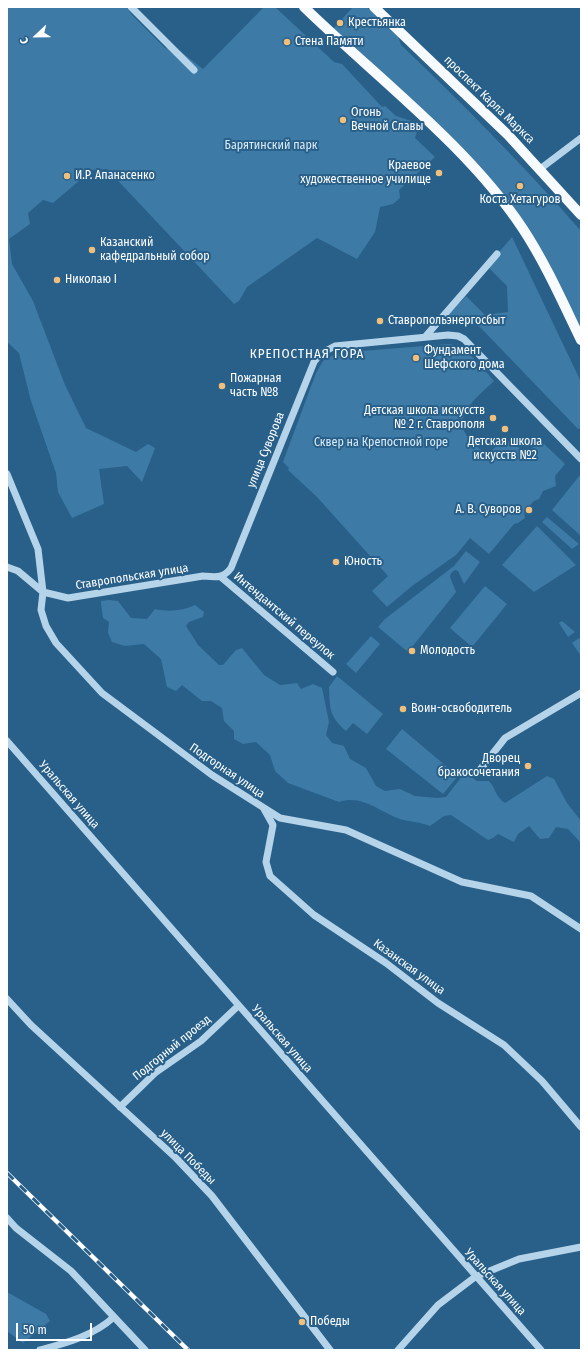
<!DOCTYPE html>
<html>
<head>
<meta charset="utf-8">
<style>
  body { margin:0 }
  #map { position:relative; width:588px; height:1357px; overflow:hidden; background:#28608a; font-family:"Fira Sans Condensed",sans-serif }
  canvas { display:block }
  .frame { position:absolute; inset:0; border:8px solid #fff; pointer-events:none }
  .north { position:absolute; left:16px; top:16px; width:40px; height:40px; -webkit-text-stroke:3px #28608a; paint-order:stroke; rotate:248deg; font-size:11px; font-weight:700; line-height:16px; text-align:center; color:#fff }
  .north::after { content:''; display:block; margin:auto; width:14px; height:18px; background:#fff; clip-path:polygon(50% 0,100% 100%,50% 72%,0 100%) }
  .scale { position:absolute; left:16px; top:1323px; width:76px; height:18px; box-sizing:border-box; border:2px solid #fff; border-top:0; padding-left:5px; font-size:12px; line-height:14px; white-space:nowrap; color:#fff; -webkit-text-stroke:3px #28608a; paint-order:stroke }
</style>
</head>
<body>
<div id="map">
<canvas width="588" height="1357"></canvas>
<div class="frame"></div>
<div class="north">С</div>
<div class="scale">50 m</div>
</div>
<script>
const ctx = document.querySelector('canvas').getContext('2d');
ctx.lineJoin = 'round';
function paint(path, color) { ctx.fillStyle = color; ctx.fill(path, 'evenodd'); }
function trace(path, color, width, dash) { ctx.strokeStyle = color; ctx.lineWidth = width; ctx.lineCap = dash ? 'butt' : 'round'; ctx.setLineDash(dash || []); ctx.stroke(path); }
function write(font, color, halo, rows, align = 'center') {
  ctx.font = font + ' "Fira Sans Condensed",sans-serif'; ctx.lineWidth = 4; ctx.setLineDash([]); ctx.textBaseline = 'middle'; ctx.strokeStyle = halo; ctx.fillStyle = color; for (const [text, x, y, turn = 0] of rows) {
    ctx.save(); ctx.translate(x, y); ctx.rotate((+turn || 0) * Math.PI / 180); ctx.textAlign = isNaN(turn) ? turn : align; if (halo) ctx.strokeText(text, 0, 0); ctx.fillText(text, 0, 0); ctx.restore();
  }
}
paint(new Path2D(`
  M 7,7 L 126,7 L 132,15 L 165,48 L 180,51 L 203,69 L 264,7 L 275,7 L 334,62 L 342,64 L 382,107 L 385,106 L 396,116 L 411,121 L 417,131 L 415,138 L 435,157 L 399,190 L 400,198 L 393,204 L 380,207 L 375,232 L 357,259 L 317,238 L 247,287 L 239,301 L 234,304 L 107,169 L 92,170 L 53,203 L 43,200 L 28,213 L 30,224 L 9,239 L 12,264 L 33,301 L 65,385 L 86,428 L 136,452 L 148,444 L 155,448 L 142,482 L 127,466 L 99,469 L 104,504 L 72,518 L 58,492 L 56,473 L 31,401 L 19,353 L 7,342 Z
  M 353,7 L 366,7 L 381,18 L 386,27 L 398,36 L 401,45 C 464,105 524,166 581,231 L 581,330 L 513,207 L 333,29 Z
  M 512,237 L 581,382 L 581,428 L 578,429 L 480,327 L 469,322 L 438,326 L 466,296 L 485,315 L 508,312 L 507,286 L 487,266 Z
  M 449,344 C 469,349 481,366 494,381 C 481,394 451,415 467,436 C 472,443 480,449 487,455 L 505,438 L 512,445 L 528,451 L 541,441 L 565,464 L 555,476 L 556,486 L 543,491 L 539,499 L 534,501 L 524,512 L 525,518 L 518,523 L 514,524 L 489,554 L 470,538 L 456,555 L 412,586 L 387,607 L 372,591 L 388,576 L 317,497 L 288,470 L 289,468 L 283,462 L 316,373 L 323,361 L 337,353 Z
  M 580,475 L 581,477 L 581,536 L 552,510 Z
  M 547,517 L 579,544 L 572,549 L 542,522 Z
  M 537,526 L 576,565 L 534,592 L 502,565 Z
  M 466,551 L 480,562 L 464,584 L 458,571 L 455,570 L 451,573 L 450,577 L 456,592 L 408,652 L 378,627 L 385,619 L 454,566 Z
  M 485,586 L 507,604 L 472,647 L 450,628 Z
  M 109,600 L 118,601 L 131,618 L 147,619 L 155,609 C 168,612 183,611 195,605 L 204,612 L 203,617 L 189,622 L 186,626 L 198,645 L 219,665 L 223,665 L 236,650 L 242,648 L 264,675 L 280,685 L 297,683 L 301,689 L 313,684 L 322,688 L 329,722 L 326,735 L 332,743 L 344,746 L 350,759 L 366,768 L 376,786 L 385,791 L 400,789 L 415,796 L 437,798 L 446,797 L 463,775 L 468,775 L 477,781 L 489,781 C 496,789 496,798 505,803 L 547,776 L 554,779 L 567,803 L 581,821 L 581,843 L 568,829 L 556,827 L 549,838 L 540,839 L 529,826 L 518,834 L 514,842 L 498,834 L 493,838 L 488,840 L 451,815 L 444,816 L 430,826 C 421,822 410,822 400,819 C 379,812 363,794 339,802 L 288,783 L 275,771 L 270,755 L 256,742 L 243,744 L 234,739 L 234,731 L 224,721 L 222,708 L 211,701 L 202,701 L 182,685 L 176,691 L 167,687 L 161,659 L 144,644 L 125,646 L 112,642 L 108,633 L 109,622 L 103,618 L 101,603 L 101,601 Z
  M 562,621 L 575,632 L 568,637 L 559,623 Z
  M 371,636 L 380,644 L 356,673 L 346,664 Z
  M 579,638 L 581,639 L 581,656 L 572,643 Z
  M 337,676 L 383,714 L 367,734 L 353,723 L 346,731 C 329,716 330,709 329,687 Z
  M 402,729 L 458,776 L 443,794 L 386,749 Z
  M 7,1292 L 46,1314 L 50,1321 L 23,1343 L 7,1331 Z`), '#3d7aa6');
trace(new Path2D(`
  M 131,7 L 194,70
  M 540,169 L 581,138
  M 425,337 L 497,254
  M 7,474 L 38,549 L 43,592 L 41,610 L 46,626 L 56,643 L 102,693 L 212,775 L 280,818 L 346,830 L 462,882 L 531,896 L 581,929
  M 7,567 L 18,571 L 43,592 L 68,598 L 203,576 C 215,577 223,579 231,568 L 314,362 L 320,354 L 335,346 L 448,335 L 458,336 L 464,339 L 581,459
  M 221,577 L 333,672
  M 7,741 L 541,1350
  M 479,771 L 505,738 L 581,693
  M 264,809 L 273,825 L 266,862 L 270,876 L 314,915 L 386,963 L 438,1003 L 504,1045 L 542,1081 L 581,1127
  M 7,999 L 31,1025 L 176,1158 L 212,1196 L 330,1350
  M 120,1107 L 155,1073 L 201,1041 L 238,1006
  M 7,1218 L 16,1228 L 71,1271 L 145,1350
  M 40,1350 C 66,1343 93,1336 114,1317
  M 398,1350 L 438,1305 L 475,1277 L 519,1259 L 581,1247`), '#b6d4e9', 7);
trace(new Path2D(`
  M 304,7 C 376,77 468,146 523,229 C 546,264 563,303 581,340
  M 374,7 L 508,135 L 581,215`), '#f8fbfe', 10);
const rail = new Path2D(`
  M 7,1173 L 188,1350`);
trace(rail, '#fff', 4.5);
trace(rail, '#28608a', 3, [9]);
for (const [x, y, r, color] of [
  [340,23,4,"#f1bf7c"],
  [287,42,4,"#f1bf7c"],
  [343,120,4,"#f1bf7c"],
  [439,173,4,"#f1bf7c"],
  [67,176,4,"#f1bf7c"],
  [520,186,4,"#f1bf7c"],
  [92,250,4,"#f1bf7c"],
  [57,280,4,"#f1bf7c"],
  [380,321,4,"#f1bf7c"],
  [416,358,4,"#f1bf7c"],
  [222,386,4,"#f1bf7c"],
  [493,418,4,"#f1bf7c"],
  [505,429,4,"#f1bf7c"],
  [529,510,4,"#f1bf7c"],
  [336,562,4,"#f1bf7c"],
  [412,651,4,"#f1bf7c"],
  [403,709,4,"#f1bf7c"],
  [528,766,4,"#f1bf7c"],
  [302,1322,4,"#f1bf7c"]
]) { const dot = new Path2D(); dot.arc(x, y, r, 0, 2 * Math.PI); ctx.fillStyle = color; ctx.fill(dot); trace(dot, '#28608a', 1.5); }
write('12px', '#fff', '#28608a', [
  ["Крестьянка",348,23],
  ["Стена Памяти",295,42],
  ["Огонь",351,113],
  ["Вечной Славы",351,127],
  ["Краевое",431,166,"right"],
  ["художественное училище",431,180,"right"],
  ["И.Р. Апанасенко",75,176],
  ["Коста Хетагуров",520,200,"center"],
  ["Казанский",100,243],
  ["кафедральный собор",100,257],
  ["Николаю I",65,280],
  ["Ставропольэнергосбыт",388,321],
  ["Фундамент",424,351],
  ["Шефского дома",424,365],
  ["Пожарная",230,379],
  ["часть №8",230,393],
  ["Детская школа искусств",485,411,"right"],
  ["№ 2 г. Ставрополя",485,425,"right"],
  ["Детская школа",505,442,"center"],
  ["искусств №2",505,456,"center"],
  ["А. В. Суворов",521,510,"right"],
  ["Юность",344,562],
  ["Молодость",420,651],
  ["Воин-освободитель",411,709],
  ["Дворец",520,759,"right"],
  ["бракосочетания",520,773,"right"],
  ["Победы",310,1322]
], 'left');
write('12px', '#fff', '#28608a', [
  ["проспект Карла Маркса",489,100,44],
  ["улица Суворова",266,450,-68],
  ["Ставропольская улица",132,577,-9],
  ["Интендантский переулок",284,616,40],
  ["Подгорная улица",227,771,34],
  ["Уральская улица",69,795,49],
  ["Казанская улица",409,967,36],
  ["Уральская улица",282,1039,49],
  ["Подгорный проезд",172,1048,-39],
  ["улица Победы",188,1157,45],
  ["Уральская улица",495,1282,48]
]);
write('12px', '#d9ebf7', '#28608a', [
  ["Барятинский парк",271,146],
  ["Сквер на Крепостной горе",381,443]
]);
ctx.letterSpacing = '1px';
write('13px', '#fff', '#28608a', [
  ["КРЕПОСТНАЯ ГОРА",307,354]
]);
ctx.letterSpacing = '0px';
</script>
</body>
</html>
